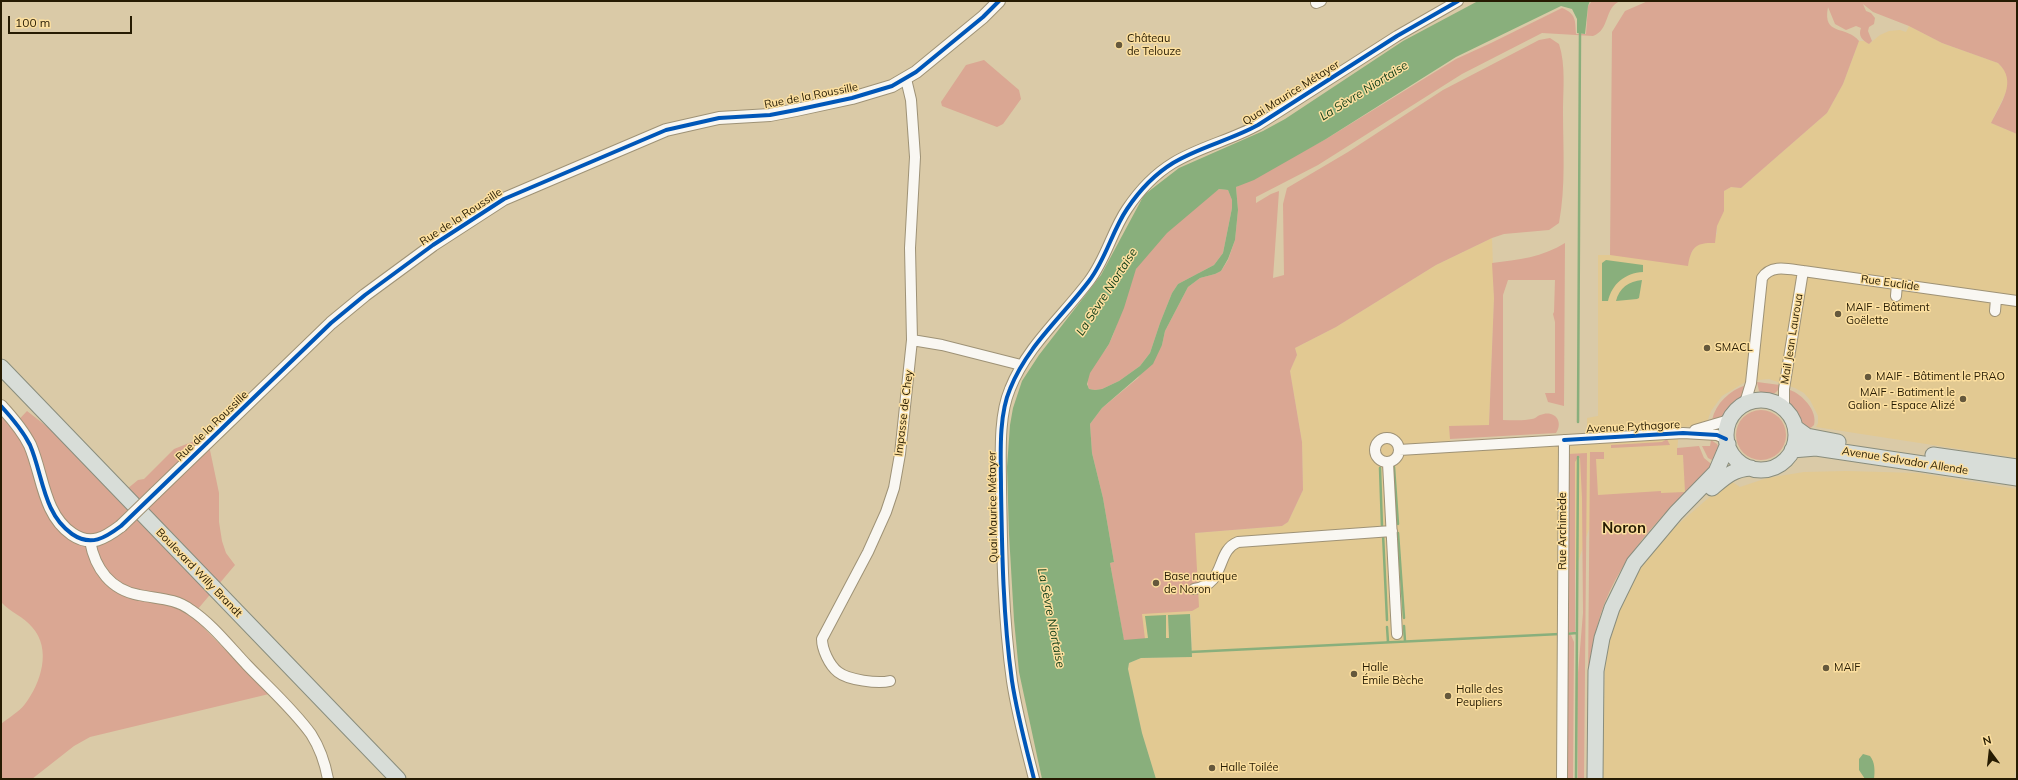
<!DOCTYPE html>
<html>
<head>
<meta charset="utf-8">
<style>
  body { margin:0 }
  #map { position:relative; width:2018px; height:780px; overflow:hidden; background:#dacaa7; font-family:Mulish,sans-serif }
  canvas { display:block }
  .frame { position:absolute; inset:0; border:2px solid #261b02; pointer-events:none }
  .north { position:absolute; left:1970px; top:732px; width:40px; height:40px; -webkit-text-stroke:3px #fcdf9f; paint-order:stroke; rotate:345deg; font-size:11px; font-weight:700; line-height:16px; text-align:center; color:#261b02 }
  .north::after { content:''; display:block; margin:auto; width:14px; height:18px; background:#261b02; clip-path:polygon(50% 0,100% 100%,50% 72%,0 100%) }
  .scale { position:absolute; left:8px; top:16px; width:124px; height:18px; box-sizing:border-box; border:2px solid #261b02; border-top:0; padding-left:5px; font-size:12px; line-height:14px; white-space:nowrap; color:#261b02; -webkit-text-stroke:3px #fcdf9f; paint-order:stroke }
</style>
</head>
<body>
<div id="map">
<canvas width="2018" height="780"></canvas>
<div class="frame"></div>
<div class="north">N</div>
<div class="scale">100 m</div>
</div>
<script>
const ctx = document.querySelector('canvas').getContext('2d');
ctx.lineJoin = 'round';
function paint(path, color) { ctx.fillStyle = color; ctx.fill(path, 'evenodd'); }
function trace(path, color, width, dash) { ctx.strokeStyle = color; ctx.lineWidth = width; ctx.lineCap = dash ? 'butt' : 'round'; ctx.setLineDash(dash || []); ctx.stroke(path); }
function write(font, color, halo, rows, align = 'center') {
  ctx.font = font + ' Mulish,sans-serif'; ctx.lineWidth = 3; ctx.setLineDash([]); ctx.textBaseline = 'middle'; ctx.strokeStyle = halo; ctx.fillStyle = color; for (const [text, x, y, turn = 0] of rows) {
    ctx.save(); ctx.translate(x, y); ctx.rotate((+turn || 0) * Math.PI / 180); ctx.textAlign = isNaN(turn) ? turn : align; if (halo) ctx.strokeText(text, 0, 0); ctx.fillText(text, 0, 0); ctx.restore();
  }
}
paint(new Path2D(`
  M 1909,26 L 1942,43 L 1998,63 L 2009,75 L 2008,88 L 1991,123 L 2017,134 L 2017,458 L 1816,427 L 1818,423 L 1818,416 L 1810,400 L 1804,393 L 1795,388 L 1769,379 L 1747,381 L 1722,396 L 1711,411 L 1707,422 L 1701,426 L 1679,427 L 1677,454 L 1683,455 L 1686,492 L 1596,508 L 1559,619 L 1559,779 L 1156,779 L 1142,733 L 1128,669 L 1129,663 L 1141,658 L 1192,657 L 1191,615 L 1168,615 L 1169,638 L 1166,638 L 1166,618 L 1146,621 L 1148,638 L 1124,641 L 1195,533 L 1282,526 L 1288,522 L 1303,490 L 1302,442 L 1290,371 L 1297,355 L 1295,348 L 1336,327 L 1436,265 L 1492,238 L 1494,298 L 1489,425 L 1450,433 L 1450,451 L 1587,445 L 1587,418 L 1598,416 L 1598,255 L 1690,255 L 1696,245 L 1717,234 L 1717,226 L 1724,203 L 1723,198 L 1724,191 L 1731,187 L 1741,188 L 1827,113 L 1843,84 L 1859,41 L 1864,41 L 1869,44 L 1880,35 L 1889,31 L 1900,30 L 1906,32 Z
  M 1846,471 L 1918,473 L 2017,489 L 2017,765 L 2014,779 L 1602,779 L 1605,663 L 1612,627 L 1624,597 L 1646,559 L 1674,528 L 1729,480 L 1740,487 L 1767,478 L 1804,472 Z`), '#e2c992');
paint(new Path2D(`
  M 1592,1 L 1620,1 C 1604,8 1610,30 1593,36 L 1542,33 L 1462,74 L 1318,165 L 1256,197 L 1256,203 L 1271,194 L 1279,191 L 1273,278 L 1284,275 L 1283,204 L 1287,188 L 1348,152 L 1443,90 L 1539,40 L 1550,38 L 1559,44 C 1566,65 1563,90 1563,112 C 1563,148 1566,186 1559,223 L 1549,230 L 1504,234 L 1492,238 L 1436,265 L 1336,327 L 1295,348 L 1297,355 L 1290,371 L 1302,442 L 1303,490 L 1288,522 L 1282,526 L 1195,533 L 1199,607 L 1192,611 L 1142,614 L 1145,639 L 1124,641 L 1110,563 L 1114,562 L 1103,498 L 1092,453 L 1090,424 L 1102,408 L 1138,378 L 1162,345 L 1165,331 L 1188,287 L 1200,278 L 1215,274 L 1221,271 L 1228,260 L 1235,240 L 1238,210 L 1236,187 L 1326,139 L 1456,59 L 1491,43 L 1562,8 C 1576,14 1575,19 1576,34 L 1586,34 L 1588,6 Z
  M 1648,1 L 2017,1 L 2017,134 L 1991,123 C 2001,103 2018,81 1998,63 L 1942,43 L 1909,26 L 1873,12 L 1863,4 L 1866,11 L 1871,13 L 1875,18 L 1874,24 L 1869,27 L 1868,31 L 1872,41 L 1869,44 C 1862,40 1858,36 1861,28 L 1856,26 L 1846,30 L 1835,24 L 1828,7 C 1822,37 1847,25 1859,41 L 1843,84 L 1827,113 L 1741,188 L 1731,187 L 1724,191 L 1724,211 L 1717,226 L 1715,243 C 1696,242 1691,247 1688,266 L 1610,255 L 1612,32 L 1625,11 Z
  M 984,60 L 1019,90 L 1021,99 L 1003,124 L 997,127 L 942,106 L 941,102 L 966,65 Z
  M 1219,189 L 1228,190 L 1232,200 L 1232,208 L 1223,253 L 1214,265 L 1178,284 L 1172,293 L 1160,323 L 1150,353 L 1140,366 L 1119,381 L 1102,389 L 1095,390 L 1089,389 C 1082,372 1102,357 1109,344 C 1121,320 1123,292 1136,269 C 1150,245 1196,204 1219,189 Z
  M 1565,243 L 1564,406 L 1548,402 L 1545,393 L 1555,393 L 1555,322 L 1553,314 L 1554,312 L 1555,280 L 1508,280 L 1503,295 L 1503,420 C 1512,420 1523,421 1532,419 C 1535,419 1537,416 1540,415 C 1554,409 1564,421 1556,433 L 1450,439 L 1449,426 L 1489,425 L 1494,298 L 1492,263 C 1518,260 1543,257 1565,243 Z
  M 1757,382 L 1780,385 C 1779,392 1773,395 1766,395 L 1759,391 Z
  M 1746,385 C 1741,404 1733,402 1725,417 L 1712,420 C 1716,403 1729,391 1746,385 Z
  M 1790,390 C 1802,394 1818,411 1814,425 L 1807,431 C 1794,420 1788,407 1790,390 Z
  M1736 435a25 25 0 1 1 50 0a25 25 0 1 1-50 0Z
  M 27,411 L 127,489 L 138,480 L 144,479 L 174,449 L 207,436 L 219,493 L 219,522 L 222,541 L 226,553 L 235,565 L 192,616 L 269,694 L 90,737 L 74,746 L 32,779 L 1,779 L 1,724 C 8,718 19,712 25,704 C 41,683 52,649 32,627 C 24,617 10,612 1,602 L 1,415 L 11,428 Z
  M 1667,439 L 1670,445 L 1611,448 L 1611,445 L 1662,442 Z
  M 1711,440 L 1717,444 L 1721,451 L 1714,461 L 1708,458 L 1702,446 L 1710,446 Z
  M 1699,446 L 1704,458 L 1715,467 L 1712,468 C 1663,513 1614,560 1597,627 C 1593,645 1591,664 1588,682 L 1590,452 L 1604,452 L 1604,459 L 1596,459 L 1598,495 L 1661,491 L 1661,493 L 1685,492 L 1683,455 L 1677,455 L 1677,448 Z
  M 1587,453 L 1584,779 L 1578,779 L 1577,685 L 1583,613 L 1582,498 L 1580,458 L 1578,457 L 1575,462 L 1575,632 L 1567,632 L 1568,454 Z
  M 1569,635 L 1571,635 L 1574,642 L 1573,779 L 1565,779 L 1567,636 Z`), '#daa793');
paint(new Path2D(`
  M 1478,1 L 1590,1 L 1588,6 L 1585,34 L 1577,33 L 1577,19 L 1572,9 L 1561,6 L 1456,57 L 1326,139 L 1254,180 L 1236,187 L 1238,210 L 1235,240 L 1228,259 L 1221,271 L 1215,274 L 1200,278 L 1188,287 L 1165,331 L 1162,345 L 1153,364 L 1102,408 L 1090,424 L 1092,453 L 1103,498 L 1114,562 L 1110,563 L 1124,640 L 1148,638 L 1145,616 L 1166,615 L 1166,638 L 1169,638 L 1168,615 L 1190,614 L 1192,657 L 1141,658 L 1129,663 L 1128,669 L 1142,733 L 1156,779 L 1042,779 L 1019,672 L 1014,620 L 1009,534 L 1007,467 L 1010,425 L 1013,408 L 1022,381 L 1039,355 L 1101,275 L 1144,195 L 1179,168 L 1263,131 L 1285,119 L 1403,41 ZM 1219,189 L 1228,190 L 1232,200 L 1232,208 L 1223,253 L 1214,265 L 1178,284 L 1172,293 L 1160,323 L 1150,353 L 1140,366 L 1119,381 L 1102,389 L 1095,390 L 1089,389 L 1087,384 L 1090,373 L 1109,344 L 1124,308 L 1136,269 L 1167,233 Z
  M 1606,260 L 1643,265 L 1643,272 C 1625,273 1612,284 1608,301 L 1602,301 L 1602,263 Z
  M 1642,280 L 1639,298 L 1637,299 L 1616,301 C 1619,288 1629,281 1642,280 Z
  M 1863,754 L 1870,756 C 1875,762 1875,771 1874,779 L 1865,779 L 1859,770 L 1859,759 Z`), '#89af7c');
trace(new Path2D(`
  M 1578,422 L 1580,31
  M 1394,467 L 1398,524
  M 1380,468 L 1382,527
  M 1398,533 L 1404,618
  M 1383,534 L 1387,620
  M 1404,626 L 1405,641
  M 1387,627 L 1388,642
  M 1565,634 L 1577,633
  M 1190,652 L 1560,634
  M 1576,779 L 1578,457`), '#89af7c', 2.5);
const minor = new Path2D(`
  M 1316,3 L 1321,1
  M 1896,296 L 1897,284
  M 1995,311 L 1996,299
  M 912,340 L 942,345 L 1021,365
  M 1745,403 L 1751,383 L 1762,278 C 1771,264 1788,269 1803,271 L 2017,301
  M 1784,408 L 1784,389 L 1803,271
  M 1695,430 L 1729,420
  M1375 450a12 12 0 1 1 24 0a12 12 0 1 1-24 0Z
  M 1399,450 L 1683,433 L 1717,435 L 1726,439
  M 1388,463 L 1397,634
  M 90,541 C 95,569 111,590 139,595 C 158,599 175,598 191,610 C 212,624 229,646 247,665 C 268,687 293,709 311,734 C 320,748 325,763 328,779
  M 1194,589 C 1227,584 1215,551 1238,542 L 1392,531
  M 890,681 C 878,684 848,680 838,672 C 829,665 822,649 822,639 L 868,552 L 886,512 L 894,488 L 900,454 L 912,340 L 910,248 L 915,157 L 911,100 L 906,79
  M 1034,779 C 1026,747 1017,714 1012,681 C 1003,617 1002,552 1001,488 C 1001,458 998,417 1010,389 C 1027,346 1062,317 1089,281 C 1106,259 1112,231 1127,209 C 1139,191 1155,174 1173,163 C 1199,147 1231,140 1258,125 L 1397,36 L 1458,1
  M 1562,779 L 1564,440`);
const tertiary = new Path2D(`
  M 1,406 C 12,418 23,431 30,445 C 43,475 43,514 72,534 C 91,547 105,538 121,526
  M 155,493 L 331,323 L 365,295 L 433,245 L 504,199 L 666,130 L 719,118 L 770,115 L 796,110 L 852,98 L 892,86 L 916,72 L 983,17 L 999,1`);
const primary = new Path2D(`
  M 1,367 L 398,779
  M1726 435a35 35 0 1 1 70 0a35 35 0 1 1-70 0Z
  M 1796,428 L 1807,436 L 1838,442
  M 1792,450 L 1816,448 L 2017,478
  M 1933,455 L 2017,467
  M 1712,488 C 1725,477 1733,469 1751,468
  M 1595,779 L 1596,671 L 1602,638 L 1612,608 L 1634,563 L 1676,513 L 1716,472 L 1728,444`);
trace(minor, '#9e9276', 12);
trace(tertiary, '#9e9276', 14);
trace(primary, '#898d7d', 17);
trace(minor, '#f9f7f2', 10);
trace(tertiary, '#f9f7f2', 12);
trace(primary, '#d8ddd8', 15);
const tertiaryBridge = new Path2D(`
  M 121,526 L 155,493`);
trace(tertiaryBridge, '#9e9276', 14, []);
trace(tertiaryBridge, '#f9f7f2', 12);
trace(new Path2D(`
  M 1,406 C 12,418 23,431 30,445 C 43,475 43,514 72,534 C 91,547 105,538 121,526 L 331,323 L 365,295 L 433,245 L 504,199 L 666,130 L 719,118 L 770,115 L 796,110 L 852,98 L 892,86 L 916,72 L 983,17 L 999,1
  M 1564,440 L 1683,433 L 1717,435 L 1726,439
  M 1034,779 C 1026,747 1017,714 1012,681 C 1003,617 1002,552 1001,488 C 1001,458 998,417 1010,389 C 1027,346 1062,317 1089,281 C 1106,259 1112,231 1127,209 C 1139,191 1155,174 1173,163 C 1199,147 1231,140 1258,125 L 1397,36 L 1458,1`), '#0057b8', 4);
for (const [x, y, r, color] of [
  [1119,45,4,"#65583c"],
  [1838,314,4,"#65583c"],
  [1707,348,4,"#65583c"],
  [1868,377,4,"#65583c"],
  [1963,399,4,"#65583c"],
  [1156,583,4,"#65583c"],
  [1826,668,4,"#65583c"],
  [1354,674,4,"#65583c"],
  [1448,696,4,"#65583c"],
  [1212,768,4,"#65583c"]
]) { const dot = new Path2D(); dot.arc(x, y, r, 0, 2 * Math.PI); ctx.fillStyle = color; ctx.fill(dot); trace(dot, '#fcdf9f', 1.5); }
write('11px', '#261b02', '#fcdf9f', [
  ["Château",1127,39],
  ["de Telouze",1127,52],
  ["MAIF - Bâtiment",1846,308],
  ["Goëlette",1846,321],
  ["SMACL",1715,348],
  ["MAIF - Bâtiment le PRAO",1876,377],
  ["MAIF - Batiment le",1955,393,"right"],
  ["Galion - Espace Alizé",1955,406,"right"],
  ["Base nautique",1164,577],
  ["de Noron",1164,590],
  ["Halle",1362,668],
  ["Émile Bèche",1362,681],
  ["MAIF",1834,668],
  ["Halle des",1456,690],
  ["Peupliers",1456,703],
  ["Halle Toilée",1220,768]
], 'left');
write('11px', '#261b02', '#fcdf9f', [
  ["Quai Maurice Métayer",1291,93,-32],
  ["Rue de la Roussille",811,96,-11],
  ["Rue de la Roussille",461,217,-33],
  ["Rue Euclide",1890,283,8],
  ["Mail Jean Lauroua",1792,339,-81],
  ["Impasse de Chey",904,413,-83],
  ["Rue de la Roussille",212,426,-44],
  ["Avenue Pythagore",1633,427,-3],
  ["Avenue Salvador Allende",1905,461,9],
  ["Quai Maurice Métayer",993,507,-91],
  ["Rue Archimède",1563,531,-90],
  ["Boulevard Willy Brandt",199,573,46]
]);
write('italic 12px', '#134019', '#fcdf9f', [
  ["La Sèvre Niortaise",1364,91,-32],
  ["La Sèvre Niortaise",1107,292,-57],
  ["La Sèvre Niortaise",1051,618,79]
]);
write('bold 15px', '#261b02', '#fcdf9f', [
  ["Noron",1624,528]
]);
</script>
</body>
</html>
